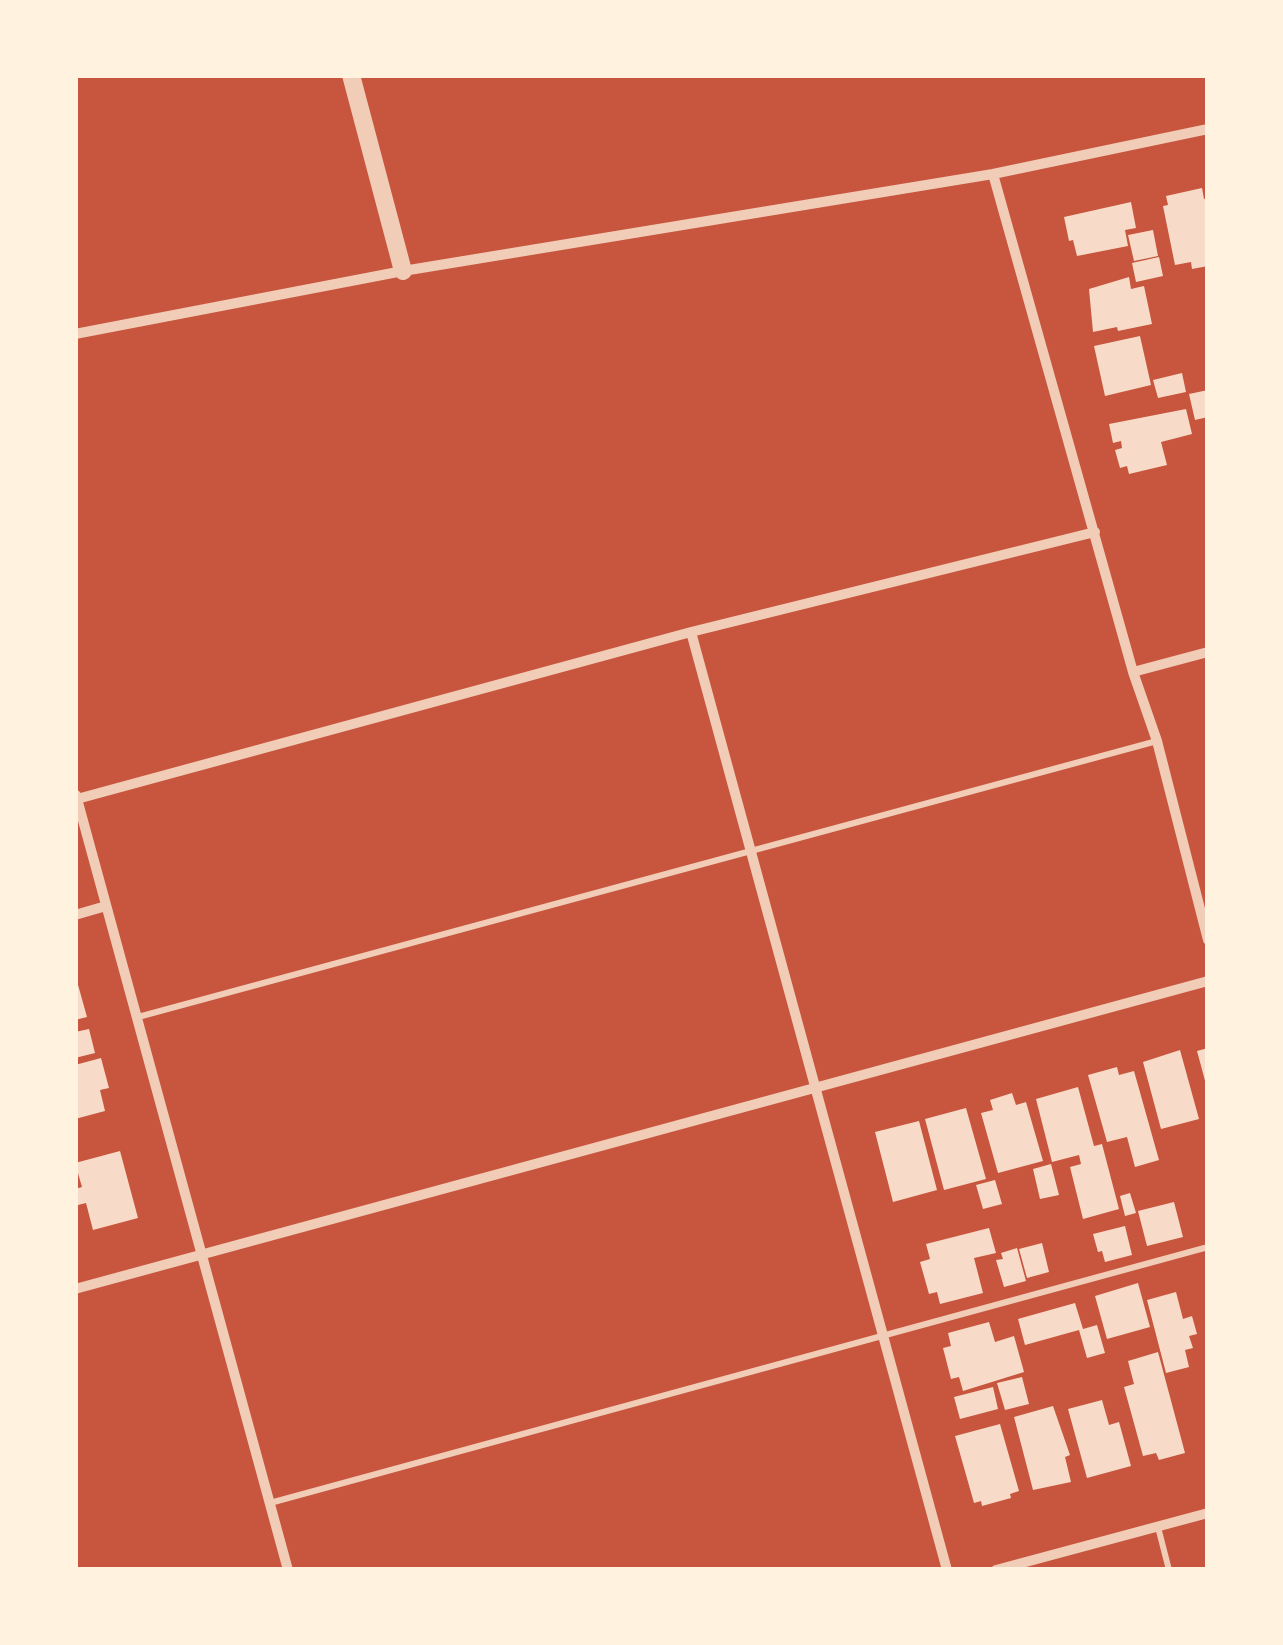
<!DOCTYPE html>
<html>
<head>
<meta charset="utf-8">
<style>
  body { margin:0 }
  #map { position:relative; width:1283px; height:1645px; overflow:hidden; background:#c8553d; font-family:Roboto,sans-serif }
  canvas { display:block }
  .frame { position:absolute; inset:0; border:78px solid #fff3e0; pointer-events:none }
</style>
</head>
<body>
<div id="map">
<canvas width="1283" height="1645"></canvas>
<div class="frame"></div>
</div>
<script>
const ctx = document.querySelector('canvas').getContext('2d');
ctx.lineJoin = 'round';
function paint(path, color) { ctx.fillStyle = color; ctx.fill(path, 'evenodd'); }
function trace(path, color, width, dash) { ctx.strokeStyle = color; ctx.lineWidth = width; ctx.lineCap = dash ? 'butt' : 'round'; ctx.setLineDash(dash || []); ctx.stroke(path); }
paint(new Path2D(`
  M 1202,188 L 1204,199 L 1208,198 L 1208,266 L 1192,269 L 1191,262 L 1175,265 L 1163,206 L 1168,205 L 1166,196 Z
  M 1131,202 L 1136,228 L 1125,230 L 1128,246 L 1077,256 L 1073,240 L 1069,241 L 1064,217 Z
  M 1153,230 L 1158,256 L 1134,261 L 1128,235 Z
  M 1159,257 L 1163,276 L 1136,282 L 1132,263 Z
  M 1129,277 L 1131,289 L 1144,286 L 1152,324 L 1118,331 L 1117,327 L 1093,332 L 1089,289 Z
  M 1140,336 L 1151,385 L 1105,396 L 1094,346 Z
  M 1182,373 L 1186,392 L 1158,398 L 1153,380 Z
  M 1208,390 L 1208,417 L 1195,420 L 1189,394 Z
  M 1186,409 L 1192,434 L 1161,442 L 1167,465 L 1129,474 L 1127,466 L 1120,468 L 1115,450 L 1122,448 L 1121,441 L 1113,443 L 1109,424 Z
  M 75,974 L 87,1017 L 75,1020 Z
  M 89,1029 L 95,1053 L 75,1058 L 75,1032 Z
  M 1208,1048 L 1208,1088 L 1207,1088 L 1197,1051 Z
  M 1180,1050 L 1199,1119 L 1161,1129 L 1143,1062 Z
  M 101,1058 L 109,1088 L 100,1090 L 105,1111 L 75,1119 L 75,1065 Z
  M 1117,1067 L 1119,1075 L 1134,1071 L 1159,1160 L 1135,1167 L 1127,1137 L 1107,1142 L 1088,1075 Z
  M 1078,1087 L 1094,1146 L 1102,1144 L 1119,1209 L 1083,1219 L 1070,1167 L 1081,1164 L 1079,1155 L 1052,1162 L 1036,1099 Z
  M 1012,1093 L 1016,1105 L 1026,1102 L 1043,1161 L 998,1173 L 981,1113 L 993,1110 L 990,1100 Z
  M 966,1108 L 986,1179 L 944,1190 L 925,1119 Z
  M 919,1121 L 937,1190 L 893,1202 L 875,1132 Z
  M 120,1151 L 138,1218 L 93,1230 L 86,1203 L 78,1205 L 75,1194 L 75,1189 L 82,1187 L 75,1163 Z
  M 1051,1164 L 1059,1195 L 1040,1199 L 1033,1169 Z
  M 995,1180 L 1002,1204 L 983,1209 L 976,1185 Z
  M 1130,1193 L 1136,1213 L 1125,1216 L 1120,1196 Z
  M 1174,1202 L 1183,1237 L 1147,1246 L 1138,1211 Z
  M 1125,1226 L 1132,1255 L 1105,1262 L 1102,1251 L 1098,1252 L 1093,1234 Z
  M 989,1228 L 996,1253 L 974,1258 L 983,1293 L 940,1304 L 937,1292 L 929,1294 L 920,1262 L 930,1259 L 926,1244 Z
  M 1042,1243 L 1049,1272 L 1027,1278 L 1019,1249 Z
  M 1017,1248 L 1026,1281 L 1004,1287 L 996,1260 L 1003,1259 L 1001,1253 Z
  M 1138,1283 L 1150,1327 L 1107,1339 L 1095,1296 Z
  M 1176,1292 L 1183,1319 L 1192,1316 L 1197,1334 L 1189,1336 L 1193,1348 L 1185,1350 L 1189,1367 L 1166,1373 L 1147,1300 Z
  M 1075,1303 L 1083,1329 L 1097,1325 L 1105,1353 L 1087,1358 L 1079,1330 L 1025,1345 L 1018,1319 Z
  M 989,1322 L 995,1342 L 1014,1336 L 1024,1372 L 963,1391 L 959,1377 L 951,1379 L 943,1348 L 951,1346 L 948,1333 Z
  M 1158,1352 L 1185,1453 L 1159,1460 L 1156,1453 L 1143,1456 L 1124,1387 L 1134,1384 L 1128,1361 Z
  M 1022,1377 L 1029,1404 L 1005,1410 L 997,1383 Z
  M 993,1387 L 998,1409 L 960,1419 L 954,1397 Z
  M 1102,1400 L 1109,1425 L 1119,1422 L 1131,1466 L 1087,1478 L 1068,1409 Z
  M 1053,1406 L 1070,1455 L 1065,1457 L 1071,1482 L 1033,1490 L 1014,1417 Z
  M 1000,1424 L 1019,1491 L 1010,1494 L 1011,1498 L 982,1506 L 981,1501 L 974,1503 L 955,1436 Z`), '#f7dbc8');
trace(new Path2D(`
  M 138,1017 L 1157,741
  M 270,1503 L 1208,1247
  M 1158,1527 L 1169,1570`), '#f1ccb7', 6);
trace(new Path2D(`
  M 993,174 L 1133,672 L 1157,741 L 1208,940
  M 75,334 L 403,271 L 993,174 L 1208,129
  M 691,632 L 947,1570
  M 1133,672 L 1208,652
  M 76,795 L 288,1570
  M 77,799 L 691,632 L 1095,532
  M 75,915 L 106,906
  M 75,1289 L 1208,981
  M 996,1570 L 1208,1513`), '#f1ccb7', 10);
trace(new Path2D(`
  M 351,75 L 403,271`), '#f1ccb7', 18);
</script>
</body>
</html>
